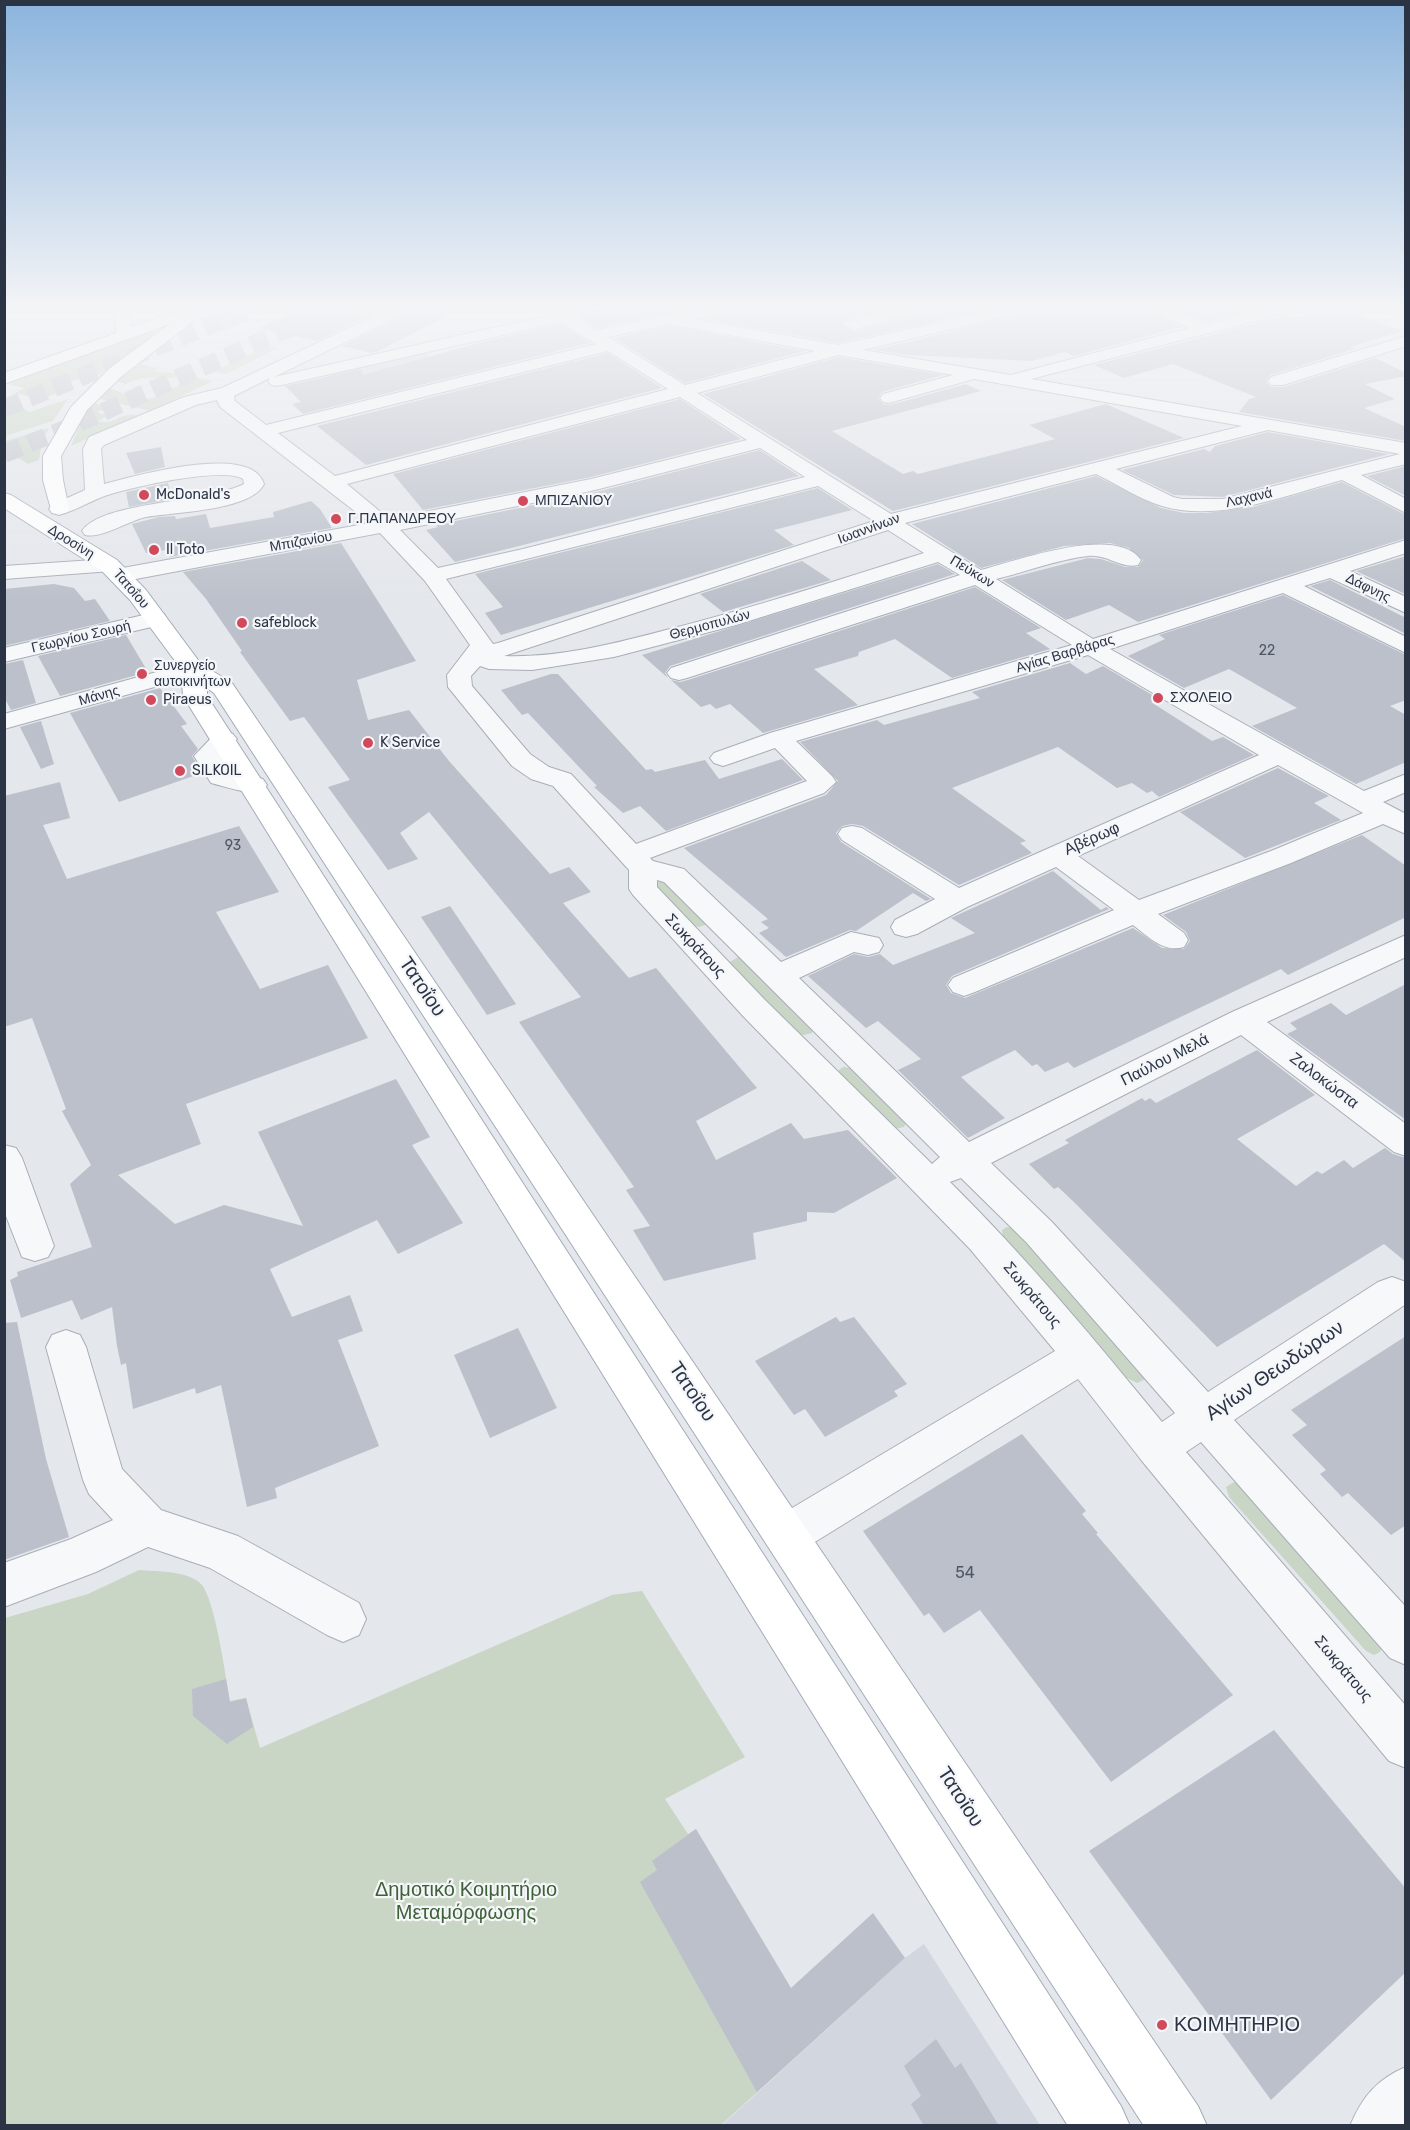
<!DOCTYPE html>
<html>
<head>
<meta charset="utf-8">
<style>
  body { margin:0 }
  #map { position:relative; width:1410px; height:2130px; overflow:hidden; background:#e4e7ec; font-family:Rubik,sans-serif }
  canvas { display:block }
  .frame { position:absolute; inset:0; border:6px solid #2b3445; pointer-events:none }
</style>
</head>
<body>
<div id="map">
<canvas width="1410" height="2130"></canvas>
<div class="frame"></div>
</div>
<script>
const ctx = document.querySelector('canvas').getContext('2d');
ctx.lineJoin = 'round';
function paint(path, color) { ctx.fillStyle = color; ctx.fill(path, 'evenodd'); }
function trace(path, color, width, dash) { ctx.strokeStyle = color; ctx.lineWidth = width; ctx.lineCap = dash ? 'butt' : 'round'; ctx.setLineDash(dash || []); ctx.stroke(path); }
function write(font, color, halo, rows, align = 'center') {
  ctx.font = font + ' Rubik,sans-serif'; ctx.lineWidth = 4.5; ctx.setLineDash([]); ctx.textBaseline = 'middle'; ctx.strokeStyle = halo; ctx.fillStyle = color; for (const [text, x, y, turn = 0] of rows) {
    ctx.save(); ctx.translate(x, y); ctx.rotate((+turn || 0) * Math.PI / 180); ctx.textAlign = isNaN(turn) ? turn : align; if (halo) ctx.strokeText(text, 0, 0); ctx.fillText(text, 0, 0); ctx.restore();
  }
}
paint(new Path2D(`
  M 423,351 L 446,366 L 344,389 L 330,373 Z
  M 924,1944 L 1040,2125 L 721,2126 L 905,1958 Z`), '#d2d6de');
paint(new Path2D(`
  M 230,305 L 248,309 L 230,317 L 236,319 L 230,322 L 240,324 L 226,331 L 201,325 L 211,313 Z
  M 164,326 L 166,327 L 88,382 L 76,379 L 65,384 L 72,386 L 41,400 L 15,393 L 25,388 L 8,384 Z
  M 260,345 L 278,348 L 226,374 L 206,370 L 217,370 L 237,360 L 231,359 L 237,356 L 245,357 L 264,348 L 257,346 Z
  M 140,364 L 157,368 L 154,371 L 183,374 C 163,384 151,371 126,384 L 116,381 Z
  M 193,377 L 213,381 L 150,411 L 97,398 L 108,388 C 119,390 124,395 134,398 C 157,404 175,385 193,377 Z
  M 5,397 L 29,412 L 68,399 L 53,421 L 5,436 Z
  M 93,403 L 109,407 L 97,412 L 107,416 L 98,421 C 117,426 118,411 139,416 L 71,446 L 79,426 Z
  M 49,428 L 42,442 L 39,460 L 28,464 L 5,449 L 5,441 Z
  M 663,880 L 707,924 L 699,927 L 693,925 L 656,887 L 657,882 Z
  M 738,957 L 743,958 L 813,1030 L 812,1033 L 804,1035 L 799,1034 L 731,965 L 730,962 Z
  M 843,1067 L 852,1068 L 906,1123 L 904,1127 L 894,1129 L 838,1074 L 839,1070 Z
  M 1013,1227 L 1147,1377 L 1146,1379 L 1137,1383 L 1127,1378 L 1003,1238 L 1002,1230 L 1007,1227 Z
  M 1234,1482 L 1237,1483 L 1382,1646 L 1380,1652 L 1374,1655 L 1366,1651 L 1229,1497 L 1226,1487 Z
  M 139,1570 C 158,1572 187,1570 201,1584 C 215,1598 226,1679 230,1701 L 246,1698 L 260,1748 L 612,1595 L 642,1591 L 745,1757 L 665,1799 L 688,1834 L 696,1829 L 819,2036 L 721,2125 L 5,2126 L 5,1618 L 88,1594 Z`), '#c9d6c5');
paint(new Path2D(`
  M 420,305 L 468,305 L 379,351 L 372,353 L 342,346 L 416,310 Z
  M 615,305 L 709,305 L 597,328 L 577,315 Z
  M 747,305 L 903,305 L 845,320 L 842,325 L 853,332 L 932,310 L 936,305 L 1009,305 L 838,343 L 705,319 L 743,310 Z
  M 1044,305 L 1141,305 L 1144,310 L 1182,327 L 1074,356 L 1065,352 L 1032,361 L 907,355 L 874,350 L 1041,310 Z
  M 1167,305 L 1275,305 L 1206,322 Z
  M 1335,308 L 1403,331 L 1350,347 L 1355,349 L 1270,375 L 1266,382 L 1271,387 L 1284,387 L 1375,358 L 1406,373 L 1406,376 L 1365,384 L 1395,399 L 1364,408 L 1406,427 L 1406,441 L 1239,412 L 1249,399 L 1256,397 L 1173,364 L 1124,378 L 1094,365 L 1289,315 L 1289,319 Z
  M 302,309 L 333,315 L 333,312 L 366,317 L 317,341 L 259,328 Z
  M 561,324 L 590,343 L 303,414 L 292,404 L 301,402 L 285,386 L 361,369 L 363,375 L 478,343 Z
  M 670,326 L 805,351 L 685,383 L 614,338 Z
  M 608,353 L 662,388 L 366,465 L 317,426 Z
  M 839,357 L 943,375 L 882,392 L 878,398 L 883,404 L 890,405 L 966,384 L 981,391 L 832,431 L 903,474 L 913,471 L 918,474 L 1055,439 L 1029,425 L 1106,404 L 1184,438 L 893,511 L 703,394 Z
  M 680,399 L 741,439 L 591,477 L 423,510 L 393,474 Z
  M 1268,432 L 1389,454 L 1223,497 L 1174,495 L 1122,470 L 1204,449 L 1210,452 L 1215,446 Z
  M 161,447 L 165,467 L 135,474 L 126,453 Z
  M 760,450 L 799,476 L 455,562 L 426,530 L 438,527 L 436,525 L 592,493 Z
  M 1406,466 L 1406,496 L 1367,476 Z
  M 1096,476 L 1161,508 L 1184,513 L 1206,513 L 1253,507 L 1342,482 L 1406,515 L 1406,538 L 1138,622 L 1109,605 L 1066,620 L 1002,580 L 1088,558 L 1101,559 L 1125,567 L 1138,567 L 1143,560 L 1129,548 L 1110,543 L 1064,546 L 981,568 L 912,524 Z
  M 168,483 L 172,499 L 129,507 L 126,492 Z
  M 818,488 L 852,510 L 774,530 L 794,545 L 501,635 L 485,613 L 503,607 L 475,574 Z
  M 311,501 L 320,509 L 332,528 L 170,557 L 165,550 L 146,553 L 132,524 L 159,517 L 175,516 L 176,519 L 206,514 L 210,528 L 274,517 L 273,512 Z
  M 341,543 L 416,661 L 357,680 L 368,720 L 409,710 L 449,761 L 550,874 L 569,867 L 591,892 L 563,903 L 629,978 L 656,968 L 757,1088 L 696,1121 L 716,1160 L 791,1123 L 804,1139 L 848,1130 L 897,1178 L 834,1213 L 807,1212 L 807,1221 L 753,1233 L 756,1259 L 664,1281 L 633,1230 L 650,1226 L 626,1190 L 634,1187 L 519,1022 L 581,997 L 429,812 L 400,833 L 418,859 L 388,870 L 328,787 L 350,780 L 304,717 L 290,721 L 240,652 L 242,651 L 206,599 L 183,572 Z
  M 1406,556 L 1406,592 L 1403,593 L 1356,571 Z
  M 802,561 L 831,580 L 723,612 L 700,594 Z
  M 938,564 L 955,574 L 670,666 L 665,673 L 668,678 L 642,655 Z
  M 1330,580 L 1406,618 L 1406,634 L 1310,586 Z
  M 54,584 L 74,588 L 85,601 L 95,599 L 110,621 L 4,646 L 4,589 Z
  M 975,587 L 1041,628 L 1026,633 L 1050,649 L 952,678 L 895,639 L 859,652 L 858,656 L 814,669 L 858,705 L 763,733 L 730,704 L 716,709 L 710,704 L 701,707 L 671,680 L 680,682 L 688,680 Z
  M 1283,595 L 1406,655 L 1406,700 L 1390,706 L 1406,715 L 1406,762 L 1356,784 L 1252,726 L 1297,708 L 1229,669 L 1184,688 L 1128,656 L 1165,639 L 1159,635 Z
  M 126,635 L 148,672 L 60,696 L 38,656 Z
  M 23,660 L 36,703 L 11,710 L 4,697 L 4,664 Z
  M 1070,663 L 1086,674 L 1103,666 L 1159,699 L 1151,702 L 1212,741 L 1223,737 L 1254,755 L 1159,797 L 1152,791 L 1147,793 L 1132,783 L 1117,788 L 1058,747 L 952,788 L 1026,841 L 1020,843 L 1032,853 L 959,885 L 863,826 L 852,824 L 842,826 L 836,833 L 841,842 L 931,899 L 926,901 L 913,893 L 856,931 L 850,930 L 786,957 L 759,933 L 769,928 L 761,922 L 768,919 L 684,848 L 826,795 L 838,781 L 800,742 L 877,720 L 884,725 L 980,698 L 972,692 Z
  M 551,674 L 558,674 L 646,770 L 652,769 L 655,772 L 705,760 L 719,779 L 782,759 L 803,780 L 666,831 L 640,806 L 623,813 L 594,787 L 597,786 L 528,713 L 522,715 L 501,690 Z
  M 160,688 L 187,724 L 181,726 L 198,749 L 192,756 L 202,773 L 119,802 L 70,713 Z
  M 41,721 L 54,764 L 41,769 L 20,727 Z
  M 1278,768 L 1329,796 L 1314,803 L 1341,820 L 1245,858 L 1180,812 Z
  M 60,782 L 70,818 L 43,825 L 67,879 L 239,826 L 279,892 L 216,912 L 260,989 L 328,965 L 368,1038 L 186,1104 L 201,1144 L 118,1175 L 175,1224 L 224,1205 L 303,1226 L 258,1132 L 396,1079 L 430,1137 L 412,1145 L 463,1223 L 398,1254 L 377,1220 L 270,1269 L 292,1317 L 350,1295 L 363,1331 L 338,1340 L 379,1446 L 275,1488 L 277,1498 L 247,1507 L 221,1385 L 196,1394 L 195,1388 L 133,1409 L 126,1363 L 121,1365 L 117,1346 L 112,1307 L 81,1320 L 72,1300 L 21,1318 L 10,1280 L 18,1276 L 17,1272 L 92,1247 L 70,1184 L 91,1165 L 62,1111 L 66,1109 L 32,1018 L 4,1027 L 4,796 Z
  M 1362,835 L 1406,866 L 1406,917 L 1288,975 L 1281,969 L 1074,1068 L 1068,1062 L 1045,1072 L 1037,1064 L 1032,1066 L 1015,1050 L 961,1077 L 1005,1118 L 968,1138 L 898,1070 L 921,1059 L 878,1021 L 866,1028 L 808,976 L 854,954 L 868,957 L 880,954 L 893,965 L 975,933 L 951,918 L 1053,871 L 1101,910 L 1106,907 L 1109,909 L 952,976 L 946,985 L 951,993 L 965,998 L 1133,928 L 1162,948 L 1184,949 L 1190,941 L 1186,932 L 1163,915 Z
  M 450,906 L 516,1004 L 487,1015 L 421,917 Z
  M 1406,984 L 1406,1120 L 1287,1034 L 1297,1029 L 1290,1023 L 1331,1003 L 1346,1015 Z
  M 1257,1050 L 1315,1095 L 1237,1139 L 1296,1186 L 1317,1171 L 1322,1174 L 1344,1160 L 1353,1168 L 1385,1148 L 1393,1154 L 1406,1158 L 1406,1262 L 1384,1244 L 1217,1347 L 1076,1204 L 1058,1187 L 1054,1189 L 1029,1164 L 1069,1143 L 1065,1140 L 1142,1098 L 1145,1101 L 1150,1098 L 1156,1103 Z
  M 836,1317 L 840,1322 L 854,1317 L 907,1384 L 894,1391 L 898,1396 L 825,1437 L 805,1409 L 794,1415 L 755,1361 Z
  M 17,1322 L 46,1459 L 69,1537 L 4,1560 L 4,1323 Z
  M 518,1328 L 557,1408 L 490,1438 L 454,1355 Z
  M 1406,1336 L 1406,1525 L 1391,1535 L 1348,1493 L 1342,1497 L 1320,1474 L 1326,1470 L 1292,1435 L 1307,1425 L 1291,1410 Z
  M 1022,1434 L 1086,1511 L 1082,1514 L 1098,1533 L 1096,1534 L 1233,1695 L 1111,1782 L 980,1610 L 944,1633 L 929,1613 L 924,1616 L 863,1531 Z
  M 226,1679 L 230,1702 L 246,1698 L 253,1727 L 227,1744 L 193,1716 L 192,1689 Z
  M 1274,1730 L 1406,1889 L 1406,1972 L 1271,2100 L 1089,1851 Z
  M 696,1829 L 791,1988 L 873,1913 L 905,1958 L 757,2092 L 640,1882 L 657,1870 L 652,1861 Z
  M 936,2039 L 955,2068 L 961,2063 L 999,2126 L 924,2126 L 911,2104 L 921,2096 L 904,2066 Z`), '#bbc0ca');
trace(new Path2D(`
  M 4,408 L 261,305
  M 4,454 L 65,429 L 341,305`), '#bfc3cb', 18, [18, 9]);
const minor = new Path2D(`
  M 325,305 L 370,307 L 376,305 L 418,305 L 415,308 L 274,377 L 550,315 L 539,305 L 556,305 L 597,330 L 718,305 L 745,305 L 743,308 L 694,319 L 838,345 L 1017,305 L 1042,305 L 1040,308 L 863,350 L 1011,375 L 1189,328 L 1145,308 L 1143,305 L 1162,305 L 1206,324 L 1283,305 L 1307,305 L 1305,308 L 1031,379 L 1406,443 L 1406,464 L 1361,475 L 1406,499 L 1406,513 L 1342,480 C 1286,495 1219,523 1162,506 C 1139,499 1117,484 1096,474 L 905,523 L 981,570 C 1016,561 1116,524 1141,560 L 1138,565 C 1120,569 1108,554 1088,556 C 1059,559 1025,572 996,579 L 1093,639 L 1406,540 L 1406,553 L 1350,571 L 1406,597 L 1406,613 L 1330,578 L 1304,586 L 1406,637 L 1406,653 L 1283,593 L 1110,649 L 1364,791 L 1406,774 L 1406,792 L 1383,802 L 1406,814 L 1406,834 L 1383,824 L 1291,863 L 1158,914 L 1184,933 L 1188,940 L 1184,947 C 1163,953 1149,937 1133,925 L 975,992 L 964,996 L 953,992 L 948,985 L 953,978 L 1114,910 L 1056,867 L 967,907 L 917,934 L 906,937 L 895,934 L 891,927 L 895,920 L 935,899 L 842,840 L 838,834 L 842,828 L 852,826 L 862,828 L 959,888 L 1259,755 L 1088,655 L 796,741 L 832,776 L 836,782 L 824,793 L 650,858 L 653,861 L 684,869 L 781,962 L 851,932 L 879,938 L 883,945 L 879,952 L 868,955 L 854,952 L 799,978 L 969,1142 L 1232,1012 L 1406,935 L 1406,957 L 1267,1022 L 1406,1124 L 1406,1156 L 1394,1152 L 1241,1035 L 991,1163 L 1052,1222 L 1208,1392 L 1378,1282 L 1392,1277 L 1406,1282 L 1406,1304 L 1234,1420 L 1406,1607 L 1406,1665 L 1390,1658 L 1201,1442 L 1186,1452 L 1406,1706 L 1406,1768 L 1389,1761 L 1142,1461 L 1078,1379 L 802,1550 L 787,1556 L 772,1550 L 765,1535 L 772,1520 L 1055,1351 L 970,1249 L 743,1016 L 633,895 L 629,889 L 629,870 L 553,786 L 531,779 L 512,766 L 448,687 L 447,675 L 470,645 L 425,581 L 380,533 L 120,582 L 112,580 L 109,575 L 112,571 L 4,579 L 4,566 L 109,559 L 117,560 L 120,565 L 117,569 L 370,523 L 220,407 L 217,400 L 196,405 L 104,445 L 101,449 L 104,484 C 135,476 252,442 264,484 C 251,511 174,512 146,517 C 128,521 101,539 85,535 L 82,531 C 102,501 208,503 244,484 L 243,479 C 223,466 126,488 102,497 C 87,503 74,511 59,515 L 52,513 L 49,509 L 52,505 L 85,490 L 83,449 L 89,437 L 184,397 L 222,388 L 374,316 L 332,310 L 327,308 ZM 561,322 L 596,344 L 266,425 L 235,401 L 234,396 L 270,378 L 268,381 L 271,385 L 277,386 ZM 670,324 L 815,351 L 685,385 L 608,337 ZM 608,351 L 668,389 L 335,476 L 278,433 ZM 839,355 L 953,375 L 883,394 L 880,398 L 883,402 L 889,403 L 974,379 L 1242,426 L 891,514 L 697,393 ZM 680,397 L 747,440 L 591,479 L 389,519 L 347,484 ZM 1268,430 L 1400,454 L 1223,499 L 1182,499 L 1173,497 L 1116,469 ZM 760,448 L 805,477 L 523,549 L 438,568 L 400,530 L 591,491 ZM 818,486 L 874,521 L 498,643 L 493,644 L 446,579 ZM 888,530 L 924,553 C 838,580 753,608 666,630 C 613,644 558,658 504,656 ZM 938,562 L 960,575 L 671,668 L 667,673 L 671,678 L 679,680 L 687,678 L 975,585 L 1072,645 L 770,733 L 714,753 L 710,758 L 714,763 L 723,766 L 732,763 L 775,748 L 807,781 L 636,844 L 571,774 L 549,767 L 530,754 L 472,686 L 471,676 L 480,666 L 489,669 L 532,670 L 614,657 L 736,625 ZM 1278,765 L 1363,813 L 1271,851 L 1139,900 L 1078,856 ZM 657,880 L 664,882 L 940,1157 L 932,1164 L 765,1000 L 657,887 ZM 961,1178 L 1026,1242 L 1175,1413 L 1162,1422 C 1094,1339 1026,1257 950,1182 Z
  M 910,305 L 934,305 L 931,308 L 852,330 L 844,325 L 846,322 Z
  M 1368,305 L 1391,305 L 1406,309 L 1406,319 L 1371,308 Z
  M 1406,336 L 1406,346 L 1283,385 L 1271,385 L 1268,381 L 1271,377 Z
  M 156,612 L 164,614 L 167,619 L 164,624 L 4,662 L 4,648 Z
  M 193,662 L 201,664 L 205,669 L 201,674 L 4,729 L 4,714 Z
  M 224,731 L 233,734 L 237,739 L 221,757 L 230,771 L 263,779 L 267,785 L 263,791 C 247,795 227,787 211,783 L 194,756 L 215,734 Z
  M 4,1145 L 16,1148 L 22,1158 L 54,1246 L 48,1257 L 35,1261 L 22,1257 L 4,1211 Z
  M 66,1330 L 80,1335 L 86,1347 L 122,1469 L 161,1510 L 238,1536 L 359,1603 L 366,1619 L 359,1635 L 343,1642 L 327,1635 L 210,1568 L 148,1547 L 96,1572 L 4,1607 L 4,1563 L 71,1539 L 113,1520 L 89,1494 L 83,1480 L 46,1347 L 52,1335 Z
  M 1406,2067 L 1406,2126 L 1350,2126 C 1362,2097 1377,2079 1406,2067 Z`);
const major = new Path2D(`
  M 114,305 L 128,305 L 131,327 L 172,313 L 179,317 L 197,305 L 214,305 L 122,376 L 87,410 L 61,456 L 63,480 L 69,509 L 66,513 L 52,513 L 43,480 L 43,456 L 71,407 L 110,368 L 170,324 L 4,384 L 4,373 L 116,333 Z
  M 4,493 L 11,495 L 117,560 L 146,590 L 201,664 L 232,683 L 1198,2106 L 1207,2126 L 1144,2126 L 214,693 L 207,688 L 207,696 L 1121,2106 L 1130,2126 L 1068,2126 L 183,696 L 181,669 L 130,600 L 101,570 L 4,508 Z`);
trace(minor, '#a9aeb7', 2);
trace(major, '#a3abb8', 2);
paint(minor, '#f7f8fa');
paint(major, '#fff');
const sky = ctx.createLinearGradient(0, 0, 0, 603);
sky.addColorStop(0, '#8bb4dd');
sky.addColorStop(0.51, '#f3f4f6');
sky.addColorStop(1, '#f3f4f600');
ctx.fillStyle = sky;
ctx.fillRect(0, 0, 1410, 603);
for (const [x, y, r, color] of [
  [144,495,6,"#d1495b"],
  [523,501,6,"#d1495b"],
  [336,519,6,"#d1495b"],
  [154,550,6,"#d1495b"],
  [242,623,6,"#d1495b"],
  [142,674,6,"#d1495b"],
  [1158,698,6,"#d1495b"],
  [151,700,6,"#d1495b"],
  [368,743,6,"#d1495b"],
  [180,771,6,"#d1495b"],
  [1162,2025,6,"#d1495b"]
]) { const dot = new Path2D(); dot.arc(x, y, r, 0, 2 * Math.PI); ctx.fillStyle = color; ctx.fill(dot); trace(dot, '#f4f6f9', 2); }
write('14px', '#2b3445', '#f4f6f9', [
  ["McDonald's",156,495],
  ["ΜΠΙΖΑΝΙΟΥ",535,501],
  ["Γ.ΠΑΠΑΝΔΡΕΟΥ",348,519],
  ["Il Toto",166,550],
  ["safeblock",254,623],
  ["Συνεργείο",154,666],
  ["αυτοκινήτων",154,682],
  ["ΣΧΟΛΕΙΟ",1170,698],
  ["Piraeus",163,700],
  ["K Service",380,743],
  ["SILKOIL",192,771]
], 'left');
write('14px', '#2b3445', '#f4f6f9', [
  ["Λαχανά",1249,498,-13],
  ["Ιωαννίνων",869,529,-20],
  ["Δροσίνη",71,542,32],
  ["Μπιζανίου",301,542,-10],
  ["Πεύκων",972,572,31],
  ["Δάφνης",1368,588,26],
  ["Τατοΐου",131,589,49],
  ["Θερμοπυλών",710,625,-15],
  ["Γεωργίου Σουρή",81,637,-13],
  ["Αγίας Βαρβάρας",1065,654,-17],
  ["Μάνης",99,696,-16]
]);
write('14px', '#4f5766', null, [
  ["22",1267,651],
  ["93",233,846]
]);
write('16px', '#2b3445', '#f4f6f9', [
  ["Αβέρωφ",1092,839,-24],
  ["Σωκράτους",695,946,47],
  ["Παύλου Μελά",1165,1060,-27],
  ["Ζαλοκώστα",1324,1081,37],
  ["Σωκράτους",1032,1295,50],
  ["Σωκράτους",1343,1669,50]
]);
write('16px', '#4f5766', null, [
  ["54",965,1573]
]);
write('20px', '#2b3445', '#f4f6f9', [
  ["Τατοΐου",422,987,56],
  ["Αγίων Θεωδώρων",1275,1371,-34],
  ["Τατοΐου",692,1392,56],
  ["Τατοΐου",960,1797,57]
]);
write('20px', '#3f6138', '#f4f6f9', [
  ["Δημοτικό Κοιμητήριο",466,1890],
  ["Μεταμόρφωσης",466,1913]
]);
write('20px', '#2b3445', '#f4f6f9', [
  ["ΚΟΙΜΗΤΗΡΙΟ",1174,2025]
], 'left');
</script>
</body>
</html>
